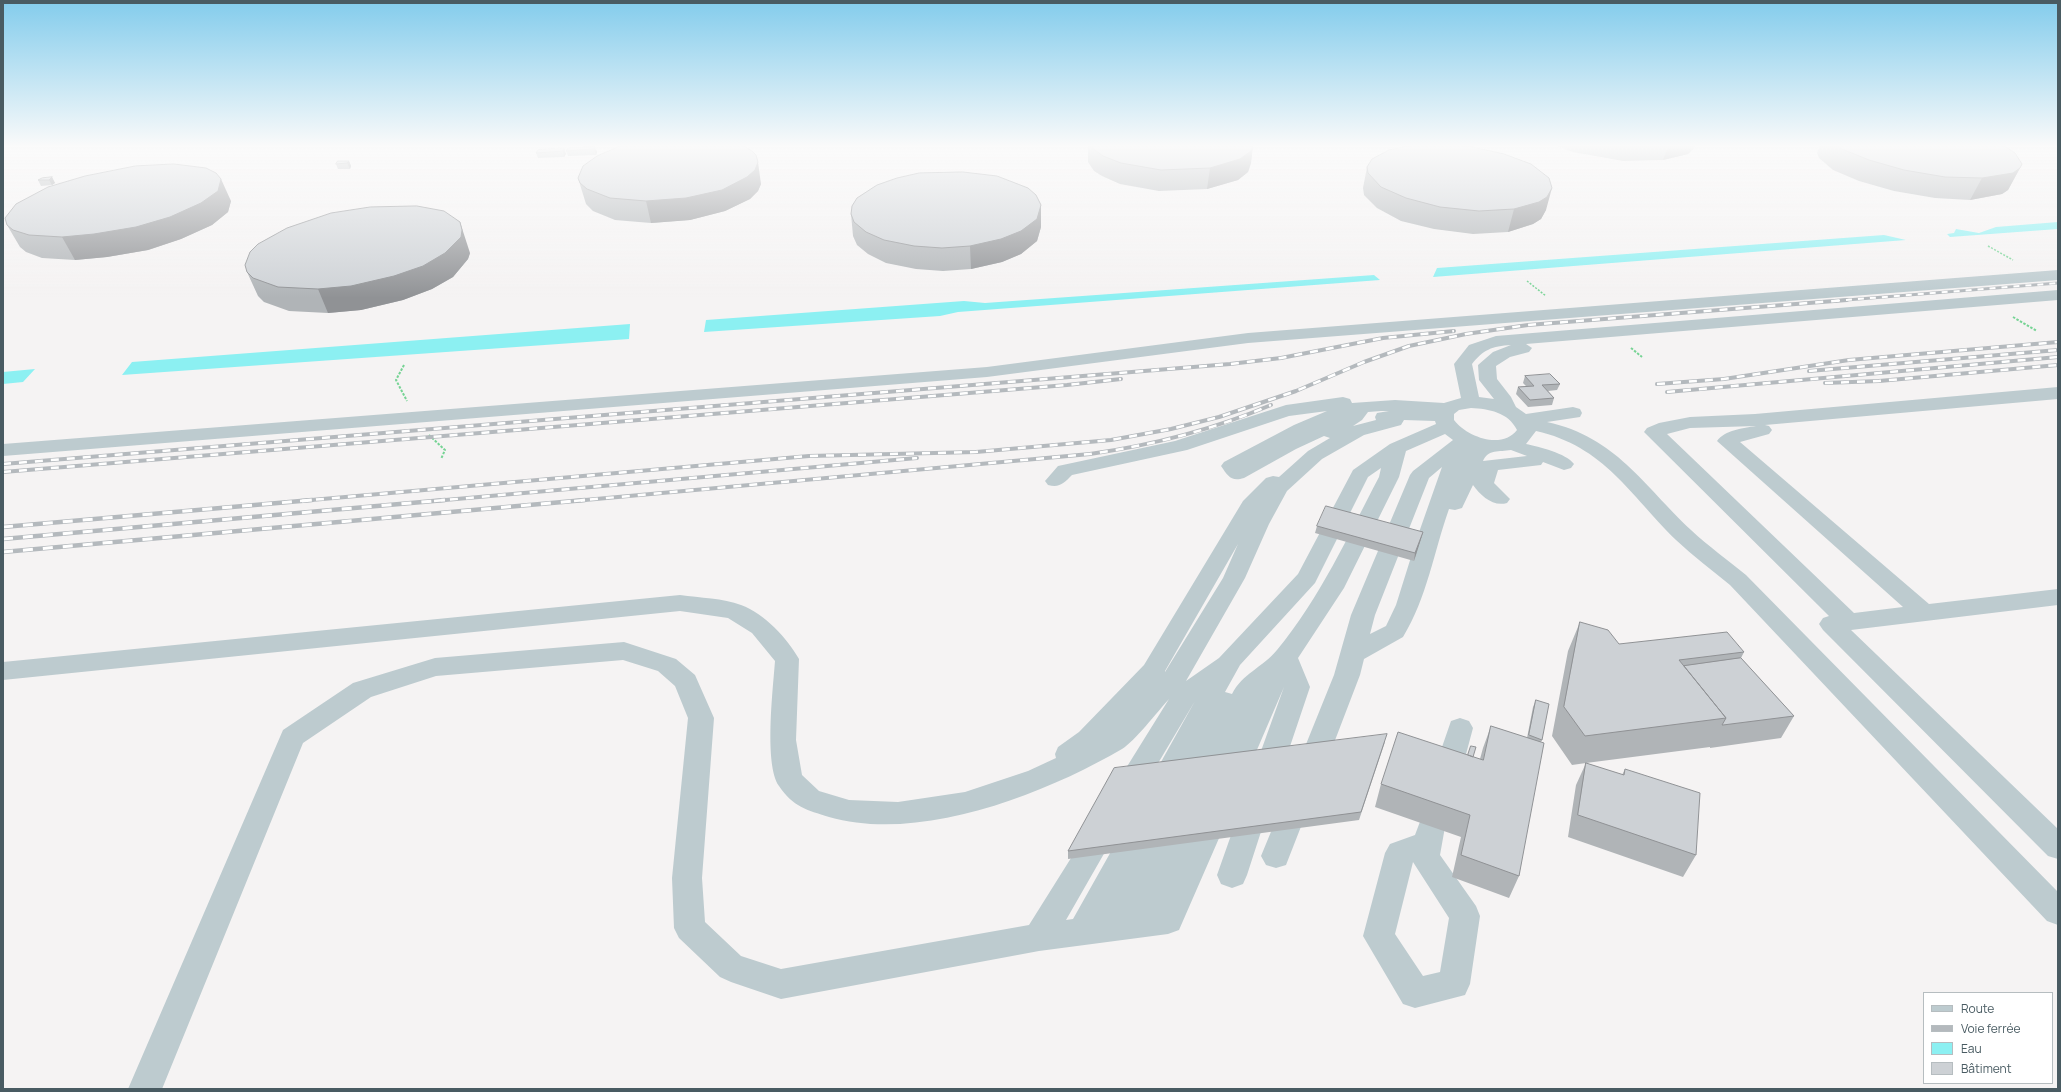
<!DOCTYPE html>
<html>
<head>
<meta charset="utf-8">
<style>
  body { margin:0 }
  #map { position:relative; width:2061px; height:1092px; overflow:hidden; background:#f5f3f3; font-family:Manrope,sans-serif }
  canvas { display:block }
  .frame { position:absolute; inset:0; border:4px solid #495b62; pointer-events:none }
  .legend { position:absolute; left:1923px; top:992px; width:130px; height:92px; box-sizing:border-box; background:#fff; border:1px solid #b6bdc0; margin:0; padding:5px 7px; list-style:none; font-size:12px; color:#495b62 }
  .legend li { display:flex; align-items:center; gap:8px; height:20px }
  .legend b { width:20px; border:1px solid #b6bdc0 }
</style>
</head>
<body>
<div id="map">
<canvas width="2061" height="1092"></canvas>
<div class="frame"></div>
<ul class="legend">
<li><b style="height:5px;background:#bdcbcf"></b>Route</li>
<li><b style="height:5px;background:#b4b9bd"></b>Voie ferrée</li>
<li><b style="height:11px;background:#8cf0f2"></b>Eau</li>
<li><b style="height:11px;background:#cdd1d5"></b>Bâtiment</li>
</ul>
</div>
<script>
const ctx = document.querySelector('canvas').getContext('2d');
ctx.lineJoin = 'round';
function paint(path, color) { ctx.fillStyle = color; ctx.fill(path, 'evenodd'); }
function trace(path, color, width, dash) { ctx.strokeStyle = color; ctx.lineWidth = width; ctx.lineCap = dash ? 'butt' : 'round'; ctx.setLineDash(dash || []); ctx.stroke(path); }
paint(new Path2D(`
  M 2058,222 L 2058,229 L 1950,237 L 1947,234 L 1954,233 L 1956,229 L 1979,233 L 1996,227 Z
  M 1884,235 L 1906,240 L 1433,277 L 1437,268 Z
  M 1374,275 L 1380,280 L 958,312 L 940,316 L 704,332 L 706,320 L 964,301 L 985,303 Z
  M 630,324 L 629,339 L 122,375 L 132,362 Z
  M 35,369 L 23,382 L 3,384 L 3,372 Z`), '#8cf0f2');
trace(new Path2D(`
  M 1988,246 L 2013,260
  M 1527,281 L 1546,296`), '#76d394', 1.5, [2, 1.5]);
trace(new Path2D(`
  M 2013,317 L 2037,331
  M 1631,348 L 1642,357
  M 404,365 L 396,380 L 407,401
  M 429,435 L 445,450 L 441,459`), '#76d394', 2, [2.5, 1.5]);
paint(new Path2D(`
  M 2058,270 L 2058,280 L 1248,343 L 987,377 L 3,456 L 3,444 L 987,367 L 1248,333 Z
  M 2058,290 L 2058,300 L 1526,344 L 1532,348 L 1529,352 L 1510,357 L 1496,366 L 1497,379 L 1511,397 L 1516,407 L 1526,414 L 1573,407 L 1580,409 L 1582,413 L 1580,417 L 1547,422 C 1616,437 1643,485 1691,530 C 1708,546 1728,560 1746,575 L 2058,892 L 2058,925 L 2047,921 L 1730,585 C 1712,570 1693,556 1676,540 C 1630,495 1604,446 1536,431 L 1526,444 C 1539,447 1566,453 1574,464 L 1571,468 L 1564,470 L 1543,462 L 1541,465 L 1498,470 L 1494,483 L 1510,499 L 1507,503 C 1493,507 1481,496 1473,485 L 1462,508 L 1455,510 L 1449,509 C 1434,551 1427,598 1403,637 L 1364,659 L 1360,675 L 1324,769 L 1320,777 L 1310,780 L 1300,777 L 1296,769 L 1334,675 L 1351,615 L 1410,475 L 1413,471 L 1453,440 L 1445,434 L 1406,451 L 1399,477 L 1344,588 L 1298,658 L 1310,687 L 1280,776 L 1276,784 L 1266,787 L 1256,784 L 1252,776 L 1284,687 L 1244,780 L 1240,788 L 1230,791 L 1220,788 L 1218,783 L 1214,791 L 1204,794 L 1194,790 L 1193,793 L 1183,796 L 1173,791 L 1171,795 L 1161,798 L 1151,795 L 1147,787 L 1195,701 L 1138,797 L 1128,800 L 1118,797 L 1114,789 L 1118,781 L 1169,699 C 1158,711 1134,742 1122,749 C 1043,795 919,843 829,817 C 807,810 793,807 779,786 C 764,764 773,689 775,661 L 752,633 L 728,618 L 680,611 L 3,680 L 3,662 L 680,595 C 700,598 723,598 741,605 C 765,614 787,638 799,659 L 796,740 L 802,775 L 819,791 L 849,800 L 898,802 L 965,792 L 1028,771 L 1056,758 L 1055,754 L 1058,747 L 1079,732 L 1144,665 L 1243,501 L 1266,478 L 1273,476 L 1279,477 L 1308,451 L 1330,438 L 1324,436 L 1296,449 L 1244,478 C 1231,482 1228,476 1221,466 L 1224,462 L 1294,425 L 1327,411 L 1289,416 L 1187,450 L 1072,475 C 1064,483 1060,488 1048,485 L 1045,481 L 1058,466 L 1175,441 L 1286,405 L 1343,397 L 1350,399 L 1352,403 L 1395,400 L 1444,403 L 1461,398 L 1454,364 L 1469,345 L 1496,336 ZM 1511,345 L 1493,352 L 1478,365 L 1479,380 L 1494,399 L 1479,397 L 1472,364 C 1483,350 1492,346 1511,345 ZM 1471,408 C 1489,409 1508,412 1517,430 C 1502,450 1467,437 1454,420 L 1454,414 L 1459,410 ZM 1381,411 L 1389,411 L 1377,413 L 1375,417 L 1376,420 L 1353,426 L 1362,420 L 1368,412 ZM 1404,420 L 1435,421 L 1436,424 L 1390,444 L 1353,470 L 1298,574 L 1219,658 L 1186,681 L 1245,578 L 1269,524 L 1287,491 L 1322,459 L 1364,435 L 1401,425 ZM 1511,450 L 1527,456 L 1483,461 C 1488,449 1499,452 1511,450 ZM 1442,467 L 1417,538 L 1396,605 L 1386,626 L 1370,634 L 1375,615 L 1429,478 ZM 1381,468 L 1379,477 C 1348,536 1320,598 1277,650 C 1263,667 1242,674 1232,694 L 1225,692 L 1240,665 L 1315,583 L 1368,477 ZM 1238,544 L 1223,578 L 1165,672 L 1165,671 Z
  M 2058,387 L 2058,399 L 1765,425 L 1769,426 L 1772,430 L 1769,434 L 1740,442 L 1929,604 L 2058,589 L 2058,605 L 1851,630 L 2058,829 L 2058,859 L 2048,856 L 1823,630 L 1819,624 L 1823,618 L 1829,616 L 1644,432 L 1647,428 L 1659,423 L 1690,417 L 1755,414 ZM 1756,426 C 1743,428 1725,430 1717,441 L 1903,607 L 1854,613 L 1667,434 L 1690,428 Z
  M 624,642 L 676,659 L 695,675 L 714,718 L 702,878 L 705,922 L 741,956 L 781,969 L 1029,925 L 1093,823 L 1103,819 L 1113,823 L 1117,831 L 1066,920 L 1073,919 L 1131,816 L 1141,812 L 1151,816 L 1152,818 L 1155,813 L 1165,809 L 1176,814 L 1178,810 L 1188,806 L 1198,810 L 1201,815 L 1206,805 L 1216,802 L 1226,805 L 1230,813 L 1179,930 L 1168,934 L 1039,951 L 781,999 L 731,982 L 720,977 L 679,938 L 674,928 L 672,878 L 688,718 L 675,686 L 658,671 L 623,660 L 436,676 L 371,697 L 303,743 L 162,1089 L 128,1089 L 283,730 L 353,683 L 435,658 Z
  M 1460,718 L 1469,721 L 1473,728 L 1461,773 L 1457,781 L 1447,784 L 1437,781 L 1433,773 L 1451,721 Z
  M 1297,790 L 1307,793 L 1311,801 L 1286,865 L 1276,868 L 1266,865 L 1261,856 L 1287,793 Z
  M 1255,796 L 1265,799 L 1269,807 L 1247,875 L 1243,884 L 1232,888 L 1221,884 L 1217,875 L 1241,807 L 1245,799 Z
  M 1431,815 L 1441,819 L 1445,827 L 1440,855 L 1476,906 L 1480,916 L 1470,984 L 1465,995 L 1415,1008 L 1403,1004 L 1363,936 L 1385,853 L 1390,844 L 1415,835 L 1421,819 ZM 1413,862 L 1449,918 L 1440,972 L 1423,976 L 1395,934 Z`), '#bdcbcf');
const railFar2 = new Path2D(`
  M 1834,301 L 2058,283`);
const railFar1 = new Path2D(`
  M 1809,371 L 2058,350
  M 1825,383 L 1879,381 L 2058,365
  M 1657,384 L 1724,379 L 1849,360 L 2058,342
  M 1667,392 L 2058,357
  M 3,464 L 1230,364 L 1281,358 L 1383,338 L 1454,331
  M 3,472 L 1067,385 L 1121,379
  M 300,501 L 809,456 L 976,452 L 1111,440 L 1171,429 L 1219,417 L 1296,391 L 1364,362 L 1409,346 L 1466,334 L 1528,325 L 1847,300
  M 434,501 L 917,458
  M 574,501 L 1090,454 C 1153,445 1212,430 1271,405`);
const rail = new Path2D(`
  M 3,527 L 312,500
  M 3,539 L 445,500
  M 3,552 L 585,500`);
trace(railFar2, '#b4b9bd', 3);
trace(railFar1, '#b4b9bd', 4);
trace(rail, '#b4b9bd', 4.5);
trace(railFar2, '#fff', 2, [6]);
trace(railFar1, '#fff', 2.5, [8]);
trace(rail, '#fff', 3, [10]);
paint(new Path2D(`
  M 1088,145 L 1253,145 L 1251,163 L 1248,172 L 1238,180 L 1207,189 L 1159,191 L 1120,184 L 1102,176 L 1094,171 L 1088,162 Z
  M 1554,145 L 1695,145 L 1695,147 L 1688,154 L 1663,160 L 1623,161 L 1573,152 Z
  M 1820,145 L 2003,145 L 2020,168 L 2008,190 L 2002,194 L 1970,200 L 1935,198 L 1894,191 L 1859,181 L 1833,170 L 1819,158 L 1817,153 Z
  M 595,147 L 597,152 L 596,155 L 568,156 L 566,151 Z
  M 564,148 L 566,154 L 564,157 L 538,158 L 536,153 Z
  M 349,161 L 351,166 L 350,169 L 338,169 L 336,164 Z
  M 1367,167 L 1546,210 L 1541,219 L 1533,224 L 1508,232 L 1473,234 L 1434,229 L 1401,221 L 1377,208 L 1364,195 L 1363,188 Z
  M 52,177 L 55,183 L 52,185 L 41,186 L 38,180 Z
  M 578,178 L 761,184 L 758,191 L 750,199 L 725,211 L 690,220 L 651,223 L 615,220 L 593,211 L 586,204 Z
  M 231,201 L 228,212 L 212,225 L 181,239 L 148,250 L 107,257 L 75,260 L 42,258 L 26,252 L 20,247 L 7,225 Z
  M 1041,205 L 1041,227 L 1037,241 L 1021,254 L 1002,262 L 971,269 L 943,271 L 916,269 L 886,263 L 868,254 L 857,245 L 853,236 L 851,214 Z
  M 470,253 L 468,259 L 453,277 L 432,289 L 403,300 L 361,310 L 328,313 L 289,311 L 264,302 L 258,296 L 247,272 Z
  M 1525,376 L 1560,384 L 1557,390 L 1548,391 L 1554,398 L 1552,405 L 1528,407 L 1516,394 L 1518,387 L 1526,386 L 1523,383 Z
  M 1317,526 L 1423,532 L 1414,561 L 1315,533 Z
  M 1580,622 L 1619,644 L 1744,652 L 1741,658 L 1794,716 L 1781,738 L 1710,748 L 1710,747 L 1586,763 L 1622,775 L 1625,769 L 1696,855 L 1683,877 L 1568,837 L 1576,785 L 1586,763 L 1572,765 L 1552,736 L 1568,651 Z
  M 1536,700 L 1542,740 L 1541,742 L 1519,876 L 1509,898 L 1452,877 L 1461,837 L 1375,807 L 1381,784 L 1468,755 L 1471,746 L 1473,757 L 1480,759 L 1483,748 L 1491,726 L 1527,738 L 1533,707 Z
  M 1385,742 L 1359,820 L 1068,859 L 1068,851 Z`), '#b0b4b7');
paint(new Path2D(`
  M 1253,145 L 1251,163 L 1248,172 L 1238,180 L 1207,189 L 1210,168 Z
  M 1669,145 L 1695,145 L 1695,147 L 1688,154 L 1663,160 Z
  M 595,147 L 597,152 L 596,155 L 594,149 Z
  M 564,148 L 566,154 L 564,157 L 563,151 Z
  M 349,161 L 351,166 L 350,169 L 347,163 Z
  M 758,162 L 761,184 L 758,191 L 750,199 L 725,211 L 690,220 L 651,223 L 646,201 Z
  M 2020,168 L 2008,190 L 2002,194 L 1970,200 L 1982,178 Z
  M 52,177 L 55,183 L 52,185 L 49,180 Z
  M 221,179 L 231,201 L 228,212 L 212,225 L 181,239 L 148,250 L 107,257 L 75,260 L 62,237 Z
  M 1552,188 L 1546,210 L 1541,219 L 1533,224 L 1508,232 L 1514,209 Z
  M 1041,205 L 1041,227 L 1037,241 L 1021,254 L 1002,262 L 971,269 L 970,246 Z
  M 460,222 L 470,253 L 468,259 L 453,277 L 432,289 L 403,300 L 361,310 L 328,313 L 318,289 Z
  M 1423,532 L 1421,539 L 1414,561 L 1415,553 Z`), '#909295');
const building = new Path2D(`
  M 623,145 L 742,145 L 752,151 L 756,155 L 758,162 L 755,170 L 747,177 L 722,190 L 686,198 L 646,201 L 610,198 L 587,189 L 580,183 L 578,178 L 583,166 L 597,156 L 620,146 Z
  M 1091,145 L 1253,145 L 1251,151 L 1240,159 L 1210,168 L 1161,170 L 1121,163 L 1103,156 L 1095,150 Z
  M 1412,145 L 1458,145 L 1473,147 L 1504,154 L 1531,164 L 1549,178 L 1552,188 L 1547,197 L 1539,202 L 1514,209 L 1479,211 L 1440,207 L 1406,198 L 1381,187 L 1368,173 L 1367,167 L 1372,159 L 1389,150 Z
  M 1838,145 L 2003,145 L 2015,153 L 2022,164 L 2020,168 L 2013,173 L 1982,178 L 1945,177 L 1904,170 L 1869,160 L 1842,149 Z
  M 595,147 L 594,149 L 566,151 L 568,148 Z
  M 564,148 L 563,151 L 536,153 L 538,150 Z
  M 338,161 L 349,161 L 347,163 L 336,164 Z
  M 174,164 L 206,168 L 216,173 L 221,179 L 218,191 L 201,203 L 170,217 L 136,227 L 94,234 L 62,237 L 29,235 L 13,230 L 7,225 L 5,218 L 16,204 L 48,187 L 85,176 L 135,166 Z
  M 963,172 L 997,176 L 1028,188 L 1036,195 L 1041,205 L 1037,219 L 1021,231 L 1001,239 L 970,246 L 942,248 L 914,246 L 884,240 L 866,232 L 854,222 L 851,214 L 852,206 L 857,198 L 877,185 L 897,178 L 919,173 Z
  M 52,177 L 49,180 L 38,180 L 42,178 Z
  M 417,206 L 444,211 L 460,222 L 462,230 L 461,237 L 445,253 L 423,266 L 394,276 L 351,286 L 318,289 L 278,287 L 253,278 L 247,272 L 245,265 L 250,252 L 258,244 L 287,228 L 331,213 L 370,207 Z
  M 1550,374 L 1560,384 L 1542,385 L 1554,398 L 1530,400 L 1518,387 L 1534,386 L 1525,376 Z
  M 1326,506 L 1423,532 L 1415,553 L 1317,526 Z
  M 1580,622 L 1608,630 L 1619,644 L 1727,632 L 1744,652 L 1679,660 L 1726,718 L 1585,736 L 1564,707 Z
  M 1741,658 L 1794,716 L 1723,725 L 1722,725 L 1726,718 L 1684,666 Z
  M 1536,700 L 1549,704 L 1542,740 L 1529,735 Z
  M 1491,726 L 1544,743 L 1519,876 L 1461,855 L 1470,815 L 1381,784 L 1398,732 L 1483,760 Z
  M 1387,734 L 1361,812 L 1068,851 L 1114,768 Z
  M 1471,746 L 1476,747 L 1473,757 L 1468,755 Z
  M 1586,763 L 1624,775 L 1625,769 L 1700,793 L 1696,855 L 1578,815 Z`);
paint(building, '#cdd1d5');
trace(building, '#909295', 1);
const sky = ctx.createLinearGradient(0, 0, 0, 298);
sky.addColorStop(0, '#83ccec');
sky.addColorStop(0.49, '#fafafa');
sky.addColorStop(1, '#fafafa00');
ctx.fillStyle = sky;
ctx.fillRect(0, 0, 2061, 298);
</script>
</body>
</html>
